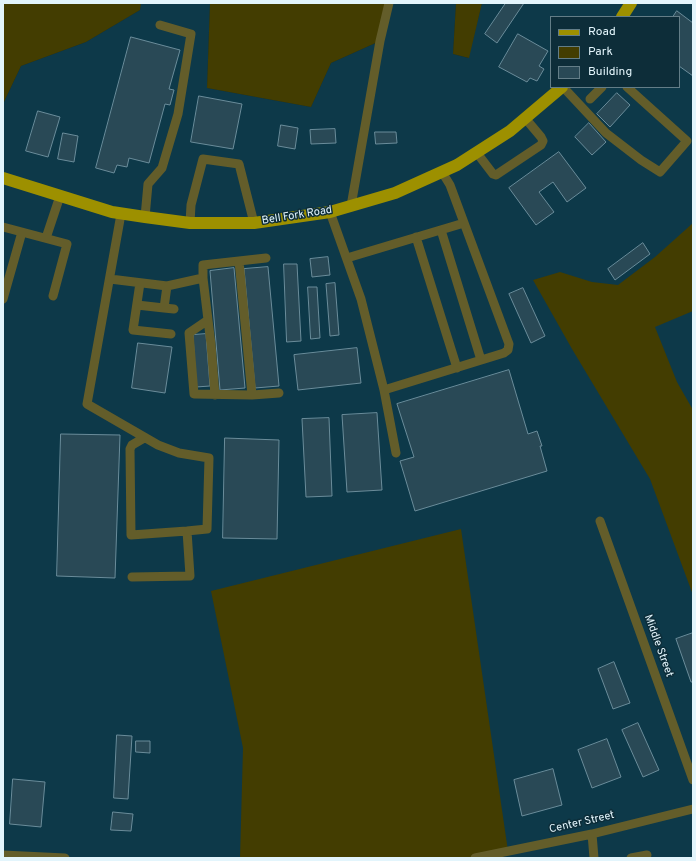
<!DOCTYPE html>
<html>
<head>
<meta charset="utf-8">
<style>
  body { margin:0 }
  #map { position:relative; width:696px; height:861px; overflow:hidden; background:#0d2d39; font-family:Overpass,sans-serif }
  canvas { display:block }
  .frame { position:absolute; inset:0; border:4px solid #e3f5fc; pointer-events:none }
  .legend { position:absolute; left:550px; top:16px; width:130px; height:72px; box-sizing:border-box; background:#0d2d39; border:1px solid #637d87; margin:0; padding:5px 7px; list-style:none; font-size:12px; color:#e3f5fc }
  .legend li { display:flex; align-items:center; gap:8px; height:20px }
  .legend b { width:20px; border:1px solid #637d87 }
</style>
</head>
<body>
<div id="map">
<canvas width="696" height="861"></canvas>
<div class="frame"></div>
<ul class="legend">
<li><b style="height:5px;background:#9d9000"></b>Road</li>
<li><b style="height:11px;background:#433d01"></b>Park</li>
<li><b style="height:11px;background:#294956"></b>Building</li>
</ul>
</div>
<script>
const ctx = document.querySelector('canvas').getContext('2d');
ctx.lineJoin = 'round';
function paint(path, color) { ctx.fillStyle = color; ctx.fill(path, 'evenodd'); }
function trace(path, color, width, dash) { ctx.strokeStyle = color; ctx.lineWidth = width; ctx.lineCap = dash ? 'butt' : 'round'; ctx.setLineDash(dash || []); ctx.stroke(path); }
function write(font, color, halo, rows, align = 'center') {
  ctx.font = font + ' Overpass,sans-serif'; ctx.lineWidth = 3; ctx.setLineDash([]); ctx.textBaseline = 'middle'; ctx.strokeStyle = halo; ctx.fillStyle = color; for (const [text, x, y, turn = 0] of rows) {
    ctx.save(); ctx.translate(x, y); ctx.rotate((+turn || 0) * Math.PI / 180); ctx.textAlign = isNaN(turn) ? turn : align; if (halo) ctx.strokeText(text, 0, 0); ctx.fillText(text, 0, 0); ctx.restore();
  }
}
paint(new Path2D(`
  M 141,3 L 210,3 L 207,88 L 311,107 L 331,63 L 380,41 L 389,3 L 456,3 L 453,54 L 468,58 L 482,3 L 693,3 L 693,858 L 3,858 L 3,104 L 21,66 L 86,42 L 140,10 ZM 551,17 L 679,17 L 679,87 L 551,87 Z`), '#0d3949');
paint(new Path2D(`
  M 3,3 L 141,3 L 140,10 L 86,42 L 21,66 L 3,104 Z
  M 210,3 L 389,3 L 380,41 L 331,63 L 311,107 L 207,88 Z
  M 456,3 L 482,3 L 469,58 L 453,54 Z
  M 693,223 L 693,311 L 655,327 L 677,382 L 693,410 L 693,595 L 650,479 L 572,349 L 533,280 L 560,272 L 592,282 L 618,285 L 655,257 Z
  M 461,529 L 508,851 L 475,858 L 240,858 L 243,748 L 211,591 Z`), '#433d01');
const building = new Path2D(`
  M 506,3 L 524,3 L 497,43 L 485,34 Z
  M 677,11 L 693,23 L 693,76 L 679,66 L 679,17 L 673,17 Z
  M 518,34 L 548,51 L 539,66 L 544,69 L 537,81 L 530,78 L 527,82 L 499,67 Z
  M 131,37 L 180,50 L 169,89 L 174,90 L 170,105 L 165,104 L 149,163 L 129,158 L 127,167 L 117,165 L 114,173 L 96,168 Z
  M 617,93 L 630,105 L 610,127 L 597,114 Z
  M 199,96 L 242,104 L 233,149 L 191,142 Z
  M 38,111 L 60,117 L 48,157 L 26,151 Z
  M 589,123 L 606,142 L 592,155 L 575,137 Z
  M 281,125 L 298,128 L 295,149 L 278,146 Z
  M 335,129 L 336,143 L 311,144 L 310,130 Z
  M 375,132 L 396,132 L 397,143 L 376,144 Z
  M 63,133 L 78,136 L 74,162 L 58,159 Z
  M 559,152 L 586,188 L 567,202 L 553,182 L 539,192 L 554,212 L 536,225 L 509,188 Z
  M 643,243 L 650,254 L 615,280 L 608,269 Z
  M 328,257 L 330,275 L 312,277 L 310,259 Z
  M 284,264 L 297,264 L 301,341 L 287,342 Z
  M 268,267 L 279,386 L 255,388 L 244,269 Z
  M 234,268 L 245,388 L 220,390 L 210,271 Z
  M 335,283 L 339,335 L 330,336 L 326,284 Z
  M 308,287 L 317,287 L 320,338 L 311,339 Z
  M 523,288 L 545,336 L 531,343 L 509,294 Z
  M 206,334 L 210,386 L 196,387 L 193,335 Z
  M 138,343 L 172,347 L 165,393 L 132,388 Z
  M 357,348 L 361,383 L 298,390 L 294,355 Z
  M 509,370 L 528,434 L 537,431 L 542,446 L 540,446 L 547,471 L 415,511 L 400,461 L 414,457 L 397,404 Z
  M 377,413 L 382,490 L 347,492 L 342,415 Z
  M 329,418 L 332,496 L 306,497 L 302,419 Z
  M 61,434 L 120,435 L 115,578 L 57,576 Z
  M 225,438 L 279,440 L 277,539 L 223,538 Z
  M 693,633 L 693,682 L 691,682 L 676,639 Z
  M 614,662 L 630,703 L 613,709 L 598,669 Z
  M 638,723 L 659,770 L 643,777 L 622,730 Z
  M 117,735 L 132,736 L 128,799 L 114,798 Z
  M 607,739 L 621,777 L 592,788 L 578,750 Z
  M 136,741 L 150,741 L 150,753 L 136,752 Z
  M 553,769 L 562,805 L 522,816 L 514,780 Z
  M 13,779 L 45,782 L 41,827 L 10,824 Z
  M 113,812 L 133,814 L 131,831 L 111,830 Z`);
paint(building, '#294956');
trace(building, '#6a8c9a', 1);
trace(new Path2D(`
  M 563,87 L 606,133 L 641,160 L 660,172 L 687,141 L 627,87
  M 590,99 L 602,87
  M 477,153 L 493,174 L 496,175 L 541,145 L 543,141 L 541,137 L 525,118
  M 351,206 L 380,41 L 389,3
  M 330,212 L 361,299 L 384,390 L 396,453
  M 121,214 L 87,404 L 158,445 L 179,453 L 209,458 L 207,529 L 187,531 L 131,535 L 130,449 L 132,445 L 144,438
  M 145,217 L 148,184 L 162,168 L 178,114 L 191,34 L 160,25
  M 190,223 L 191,205 L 203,159 L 239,164 L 254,223
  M 3,227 L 67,244 L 53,296
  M 441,230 L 481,360
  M 416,237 L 457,368
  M 46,238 L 60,196
  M 347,258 L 464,223
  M 239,261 L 252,395 L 279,393
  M 203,278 L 208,320 L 189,333 L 194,394 L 252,395
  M 110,279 L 167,286 L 203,278 L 203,265 L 266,258
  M 140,283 L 133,330 L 171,334
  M 167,286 L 164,308 L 174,309
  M 3,299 L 22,232
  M 137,305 L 164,308
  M 208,320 L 211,344 L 215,395
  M 384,390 L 504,353 L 508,350 L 509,344 L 450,185 L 442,172
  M 600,521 L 693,780
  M 132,577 L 190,576 L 187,531
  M 592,834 L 594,858
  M 3,855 L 65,858
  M 475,858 L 592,834 L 693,809
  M 631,858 L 647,855`), '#635d2a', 9);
trace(new Path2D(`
  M 622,17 L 631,3
  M 3,178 L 112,212 L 145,217 L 190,223 L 254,223 L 330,212 L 395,193 L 457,165 L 510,131 L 562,87`), '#9d9000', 12);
write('11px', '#e3f5fc', '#0d2d39', [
  ["Bell Fork Road",297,216,-9],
  ["Middle Street",658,646,70],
  ["Center Street",582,823,-13]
]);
</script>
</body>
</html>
